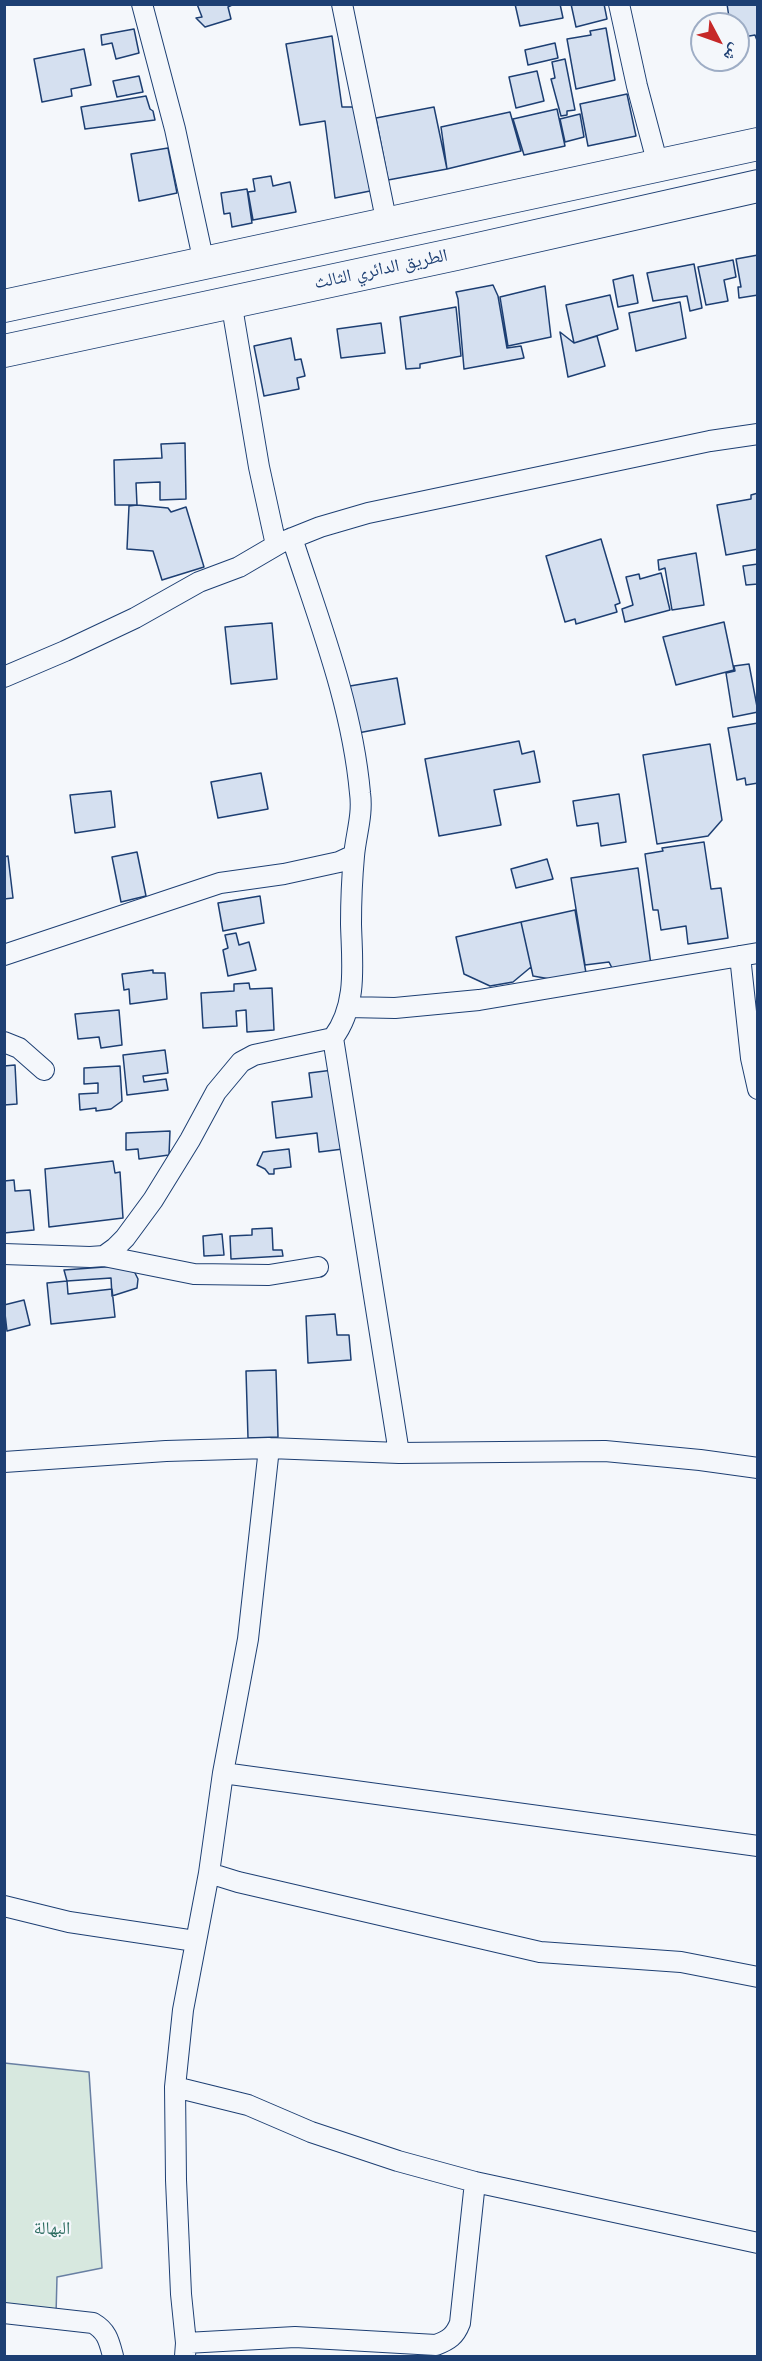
<!DOCTYPE html>
<html>
<head>
<meta charset="utf-8">
<style>
  body { margin:0 }
  #map { position:relative; width:762px; height:2361px; overflow:hidden; background:#f4f7fb; font-family:Poppins,"Noto Naskh Arabic",sans-serif }
  canvas { display:block }
  .frame { position:absolute; inset:0; border:6px solid #1d3f73; pointer-events:none }
  .north { position:absolute; left:690px; top:12px; width:60px; height:60px; box-sizing:border-box; background:#f4f7fb; border:2px solid #9eadc5; border-radius:50%; rotate:131deg; font-size:16px; font-weight:700; line-height:24px; text-align:center; color:#1d3f73 }
  .north::after { content:''; display:block; margin:auto; width:21px; height:27px; background:#c62828; clip-path:polygon(50% 0,100% 100%,50% 72%,0 100%) }
</style>
</head>
<body>
<div id="map">
<canvas width="762" height="2361"></canvas>
<div class="frame"></div>
<div class="north">ش</div>
</div>
<script>
const ctx = document.querySelector('canvas').getContext('2d');
ctx.lineJoin = 'round';
function paint(path, color) { ctx.fillStyle = color; ctx.fill(path, 'evenodd'); }
function trace(path, color, width, dash) { ctx.strokeStyle = color; ctx.lineWidth = width; ctx.lineCap = dash ? 'butt' : 'round'; ctx.setLineDash(dash || []); ctx.stroke(path); }
function write(font, color, halo, rows, align = 'center') {
  ctx.font = font + ' Poppins,"Noto Naskh Arabic",sans-serif'; ctx.lineWidth = 4.5; ctx.setLineDash([]); ctx.textBaseline = 'middle'; ctx.strokeStyle = halo; ctx.fillStyle = color; for (const [text, x, y, turn = 0] of rows) {
    ctx.save(); ctx.translate(x, y); ctx.rotate((+turn || 0) * Math.PI / 180); ctx.textAlign = isNaN(turn) ? turn : align; if (halo) ctx.strokeText(text, 0, 0); ctx.fillText(text, 0, 0); ctx.restore();
  }
}
const green = new Path2D(`
  M 4,2063 L 89,2072 L 102,2268 L 57,2277 L 56,2315 L 5,2310 Z`);
paint(green, '#d7e8df');
trace(green, '#687fa3', 1.5);
const building = new Path2D(`
  M 197,4 L 234,4 L 228,7 L 231,19 L 205,27 L 196,18 L 202,17 Z
  M 515,4 L 560,4 L 563,18 L 520,26 Z
  M 571,4 L 604,4 L 607,19 L 576,27 Z
  M 727,4 L 758,4 L 758,43 L 755,35 L 738,38 L 738,24 L 730,24 Z
  M 606,28 L 615,80 L 576,89 L 567,39 L 591,35 L 590,31 Z
  M 134,29 L 139,53 L 116,59 L 112,43 L 102,45 L 101,35 Z
  M 332,36 L 342,107 L 357,107 L 370,191 L 335,198 L 325,121 L 300,125 L 286,44 Z
  M 555,43 L 558,58 L 528,65 L 525,50 Z
  M 84,49 L 91,85 L 71,89 L 72,96 L 42,102 L 34,59 Z
  M 565,59 L 575,110 L 567,111 L 567,115 L 561,116 L 551,79 L 555,78 L 552,62 Z
  M 537,71 L 544,101 L 516,108 L 509,77 Z
  M 139,76 L 143,92 L 117,97 L 113,81 Z
  M 627,94 L 636,136 L 588,146 L 580,104 Z
  M 146,96 L 150,109 L 153,111 L 155,120 L 85,129 L 81,107 Z
  M 434,107 L 447,169 L 388,180 L 376,118 Z
  M 557,109 L 565,146 L 524,155 L 513,119 Z
  M 510,112 L 521,151 L 447,169 L 441,127 Z
  M 580,114 L 584,137 L 565,142 L 560,119 Z
  M 168,148 L 177,193 L 139,201 L 131,154 Z
  M 271,176 L 273,186 L 290,182 L 296,212 L 253,220 L 248,192 L 255,191 L 253,179 Z
  M 247,189 L 252,223 L 232,227 L 230,213 L 224,214 L 221,193 Z
  M 758,255 L 758,295 L 739,298 L 738,287 L 741,287 L 736,259 Z
  M 733,260 L 736,277 L 724,280 L 728,301 L 706,305 L 698,267 Z
  M 694,264 L 702,308 L 690,311 L 687,296 L 653,301 L 647,273 Z
  M 633,275 L 638,303 L 618,307 L 613,280 Z
  M 493,285 L 498,296 L 507,348 L 521,346 L 524,358 L 464,369 L 458,299 L 456,292 Z
  M 545,286 L 551,337 L 508,346 L 500,297 Z
  M 610,295 L 618,329 L 574,343 L 566,305 Z
  M 680,302 L 686,338 L 636,351 L 629,313 Z
  M 456,307 L 461,356 L 420,364 L 420,368 L 406,369 L 400,317 Z
  M 381,323 L 385,353 L 341,358 L 337,329 Z
  M 560,332 L 574,343 L 597,336 L 605,366 L 568,377 Z
  M 291,338 L 295,360 L 301,359 L 305,376 L 297,378 L 299,389 L 264,396 L 254,346 Z
  M 185,443 L 186,499 L 160,500 L 160,482 L 136,483 L 137,505 L 115,505 L 114,460 L 162,458 L 161,444 Z
  M 758,493 L 758,549 L 726,555 L 717,505 L 751,499 L 751,495 Z
  M 137,505 L 168,508 L 171,512 L 186,507 L 204,567 L 162,580 L 153,551 L 127,549 L 129,506 Z
  M 601,539 L 620,603 L 615,605 L 617,612 L 576,624 L 575,619 L 565,622 L 546,556 Z
  M 696,553 L 704,605 L 672,610 L 665,568 L 659,570 L 658,560 Z
  M 758,564 L 758,584 L 746,585 L 743,566 Z
  M 661,573 L 670,610 L 625,622 L 622,609 L 633,605 L 626,577 L 639,574 L 640,579 Z
  M 724,622 L 734,670 L 676,685 L 663,637 Z
  M 272,623 L 277,679 L 231,684 L 225,627 Z
  M 749,664 L 758,712 L 733,717 L 726,673 L 735,671 L 734,666 Z
  M 397,678 L 405,724 L 358,733 L 350,686 Z
  M 758,723 L 758,783 L 746,785 L 745,778 L 737,780 L 728,728 Z
  M 519,741 L 522,754 L 534,751 L 540,782 L 494,790 L 501,825 L 439,836 L 425,759 Z
  M 710,744 L 722,820 L 708,836 L 657,844 L 643,755 Z
  M 261,773 L 268,809 L 218,818 L 211,782 Z
  M 111,791 L 115,827 L 75,833 L 70,795 Z
  M 619,794 L 626,842 L 601,846 L 598,823 L 577,826 L 573,801 Z
  M 704,842 L 711,889 L 721,888 L 728,938 L 688,944 L 686,926 L 661,930 L 658,910 L 653,910 L 645,854 L 663,851 L 662,848 Z
  M 137,852 L 146,896 L 121,902 L 112,857 Z
  M 8,856 L 13,898 L 4,899 L 4,857 Z
  M 547,859 L 553,879 L 516,888 L 511,869 Z
  M 638,868 L 651,965 L 613,970 L 609,962 L 585,965 L 571,878 Z
  M 260,896 L 264,923 L 223,931 L 218,903 Z
  M 575,910 L 586,973 L 550,979 L 533,976 L 521,922 Z
  M 521,922 L 531,967 L 513,982 L 490,986 L 464,974 L 456,937 Z
  M 236,933 L 239,945 L 249,942 L 256,970 L 228,976 L 223,950 L 228,948 L 225,935 Z
  M 153,970 L 153,973 L 165,973 L 167,999 L 130,1004 L 129,989 L 124,990 L 122,974 Z
  M 249,983 L 250,989 L 272,988 L 274,1030 L 247,1032 L 246,1010 L 236,1011 L 237,1026 L 203,1028 L 201,993 L 234,991 L 234,984 Z
  M 119,1010 L 122,1045 L 101,1048 L 99,1037 L 78,1039 L 75,1014 Z
  M 165,1050 L 168,1073 L 143,1076 L 144,1082 L 166,1079 L 168,1090 L 127,1095 L 123,1055 Z
  M 15,1065 L 17,1104 L 4,1105 L 4,1066 Z
  M 120,1066 L 122,1101 L 111,1109 L 96,1111 L 96,1108 L 80,1110 L 79,1094 L 98,1093 L 98,1083 L 84,1084 L 84,1068 Z
  M 333,1070 L 343,1149 L 319,1152 L 317,1133 L 276,1138 L 272,1102 L 312,1097 L 309,1073 Z
  M 170,1131 L 169,1155 L 139,1159 L 138,1149 L 126,1150 L 126,1133 Z
  M 289,1149 L 291,1167 L 274,1169 L 274,1174 L 269,1174 L 265,1169 L 257,1165 L 263,1152 Z
  M 113,1161 L 115,1173 L 120,1172 L 123,1218 L 49,1227 L 45,1169 Z
  M 14,1180 L 15,1191 L 30,1190 L 34,1230 L 4,1233 L 4,1181 Z
  M 272,1228 L 273,1250 L 282,1250 L 283,1256 L 231,1259 L 230,1236 L 252,1235 L 252,1229 Z
  M 222,1234 L 224,1255 L 204,1256 L 203,1236 Z
  M 131,1265 L 138,1279 L 137,1288 L 112,1296 L 111,1278 L 67,1281 L 64,1270 Z
  M 67,1281 L 68,1294 L 112,1289 L 115,1317 L 51,1324 L 47,1283 Z
  M 24,1300 L 30,1325 L 7,1331 L 4,1305 Z
  M 335,1314 L 337,1335 L 349,1335 L 351,1360 L 308,1363 L 306,1316 Z
  M 276,1370 L 278,1437 L 248,1438 L 246,1371 Z`);
paint(building, '#d5e0f0');
trace(building, '#1d3f73', 1.5);
const street = new Path2D(`
  M 142,4 L 175,129 L 204,263
  M 342,4 L 387,224
  M 619,4 L 637,86 L 658,165
  M 231,301 L 259,467 L 276,545
  M 292,538 C 319,621 352,704 360,793 C 363,815 356,834 354,856 C 352,878 351,901 351,924 C 352,963 358,1005 333,1038
  M 4,677 L 65,651 L 135,618 L 199,582 L 239,567 L 280,543 L 320,527 L 368,513 L 710,441 L 758,434
  M 4,955 L 220,883 L 284,874 L 339,862 L 354,855
  M 740,956 L 751,1058 L 758,1089
  M 348,1007 L 395,1008 L 479,1000 L 758,953
  M 4,1042 L 19,1048 L 44,1070
  M 4,1254 L 90,1257 L 104,1256 L 115,1248 L 125,1238 L 153,1200 L 190,1140 L 216,1092 L 241,1062 L 254,1055 L 333,1038 L 399,1453
  M 104,1256 L 194,1274 L 269,1275 L 318,1267
  M 4,1462 L 166,1451 L 269,1448 L 399,1453 L 605,1451 L 700,1460 L 758,1468
  M 223,1773 L 758,1846
  M 209,1873 L 238,1882 L 540,1952 L 681,1962 L 758,1977
  M 4,1906 L 69,1922 L 195,1941
  M 175,2087 L 248,2105 L 311,2132 L 398,2161 L 475,2182 L 758,2243
  M 4,2313 L 93,2323 C 107,2331 109,2341 113,2356
  M 186,2343 L 295,2337 L 436,2345 C 449,2340 455,2336 460,2323 L 475,2182
  M 185,2356 L 186,2343 L 181,2294 L 176,2180 L 175,2087 L 183,2010 L 209,1873 L 223,1773 L 248,1639 L 269,1448`);
const primary = new Path2D(`
  M 4,306 L 758,144
  M 4,351 L 456,254 L 758,186`);
trace(street, '#1d3f73', 22);
trace(primary, '#1d3f73', 34);
trace(street, '#f4f7fb', 20);
trace(primary, '#f4f7fb', 32);
write('18px', '#1d3f73', '#f4f7fb', [
  ["الطريق الدائري الثالث",381,270,-12]
]);
write('18px', '#2c6c60', '#f4f7fb', [
  ["البهالة",52,2229]
]);
</script>
</body>
</html>
